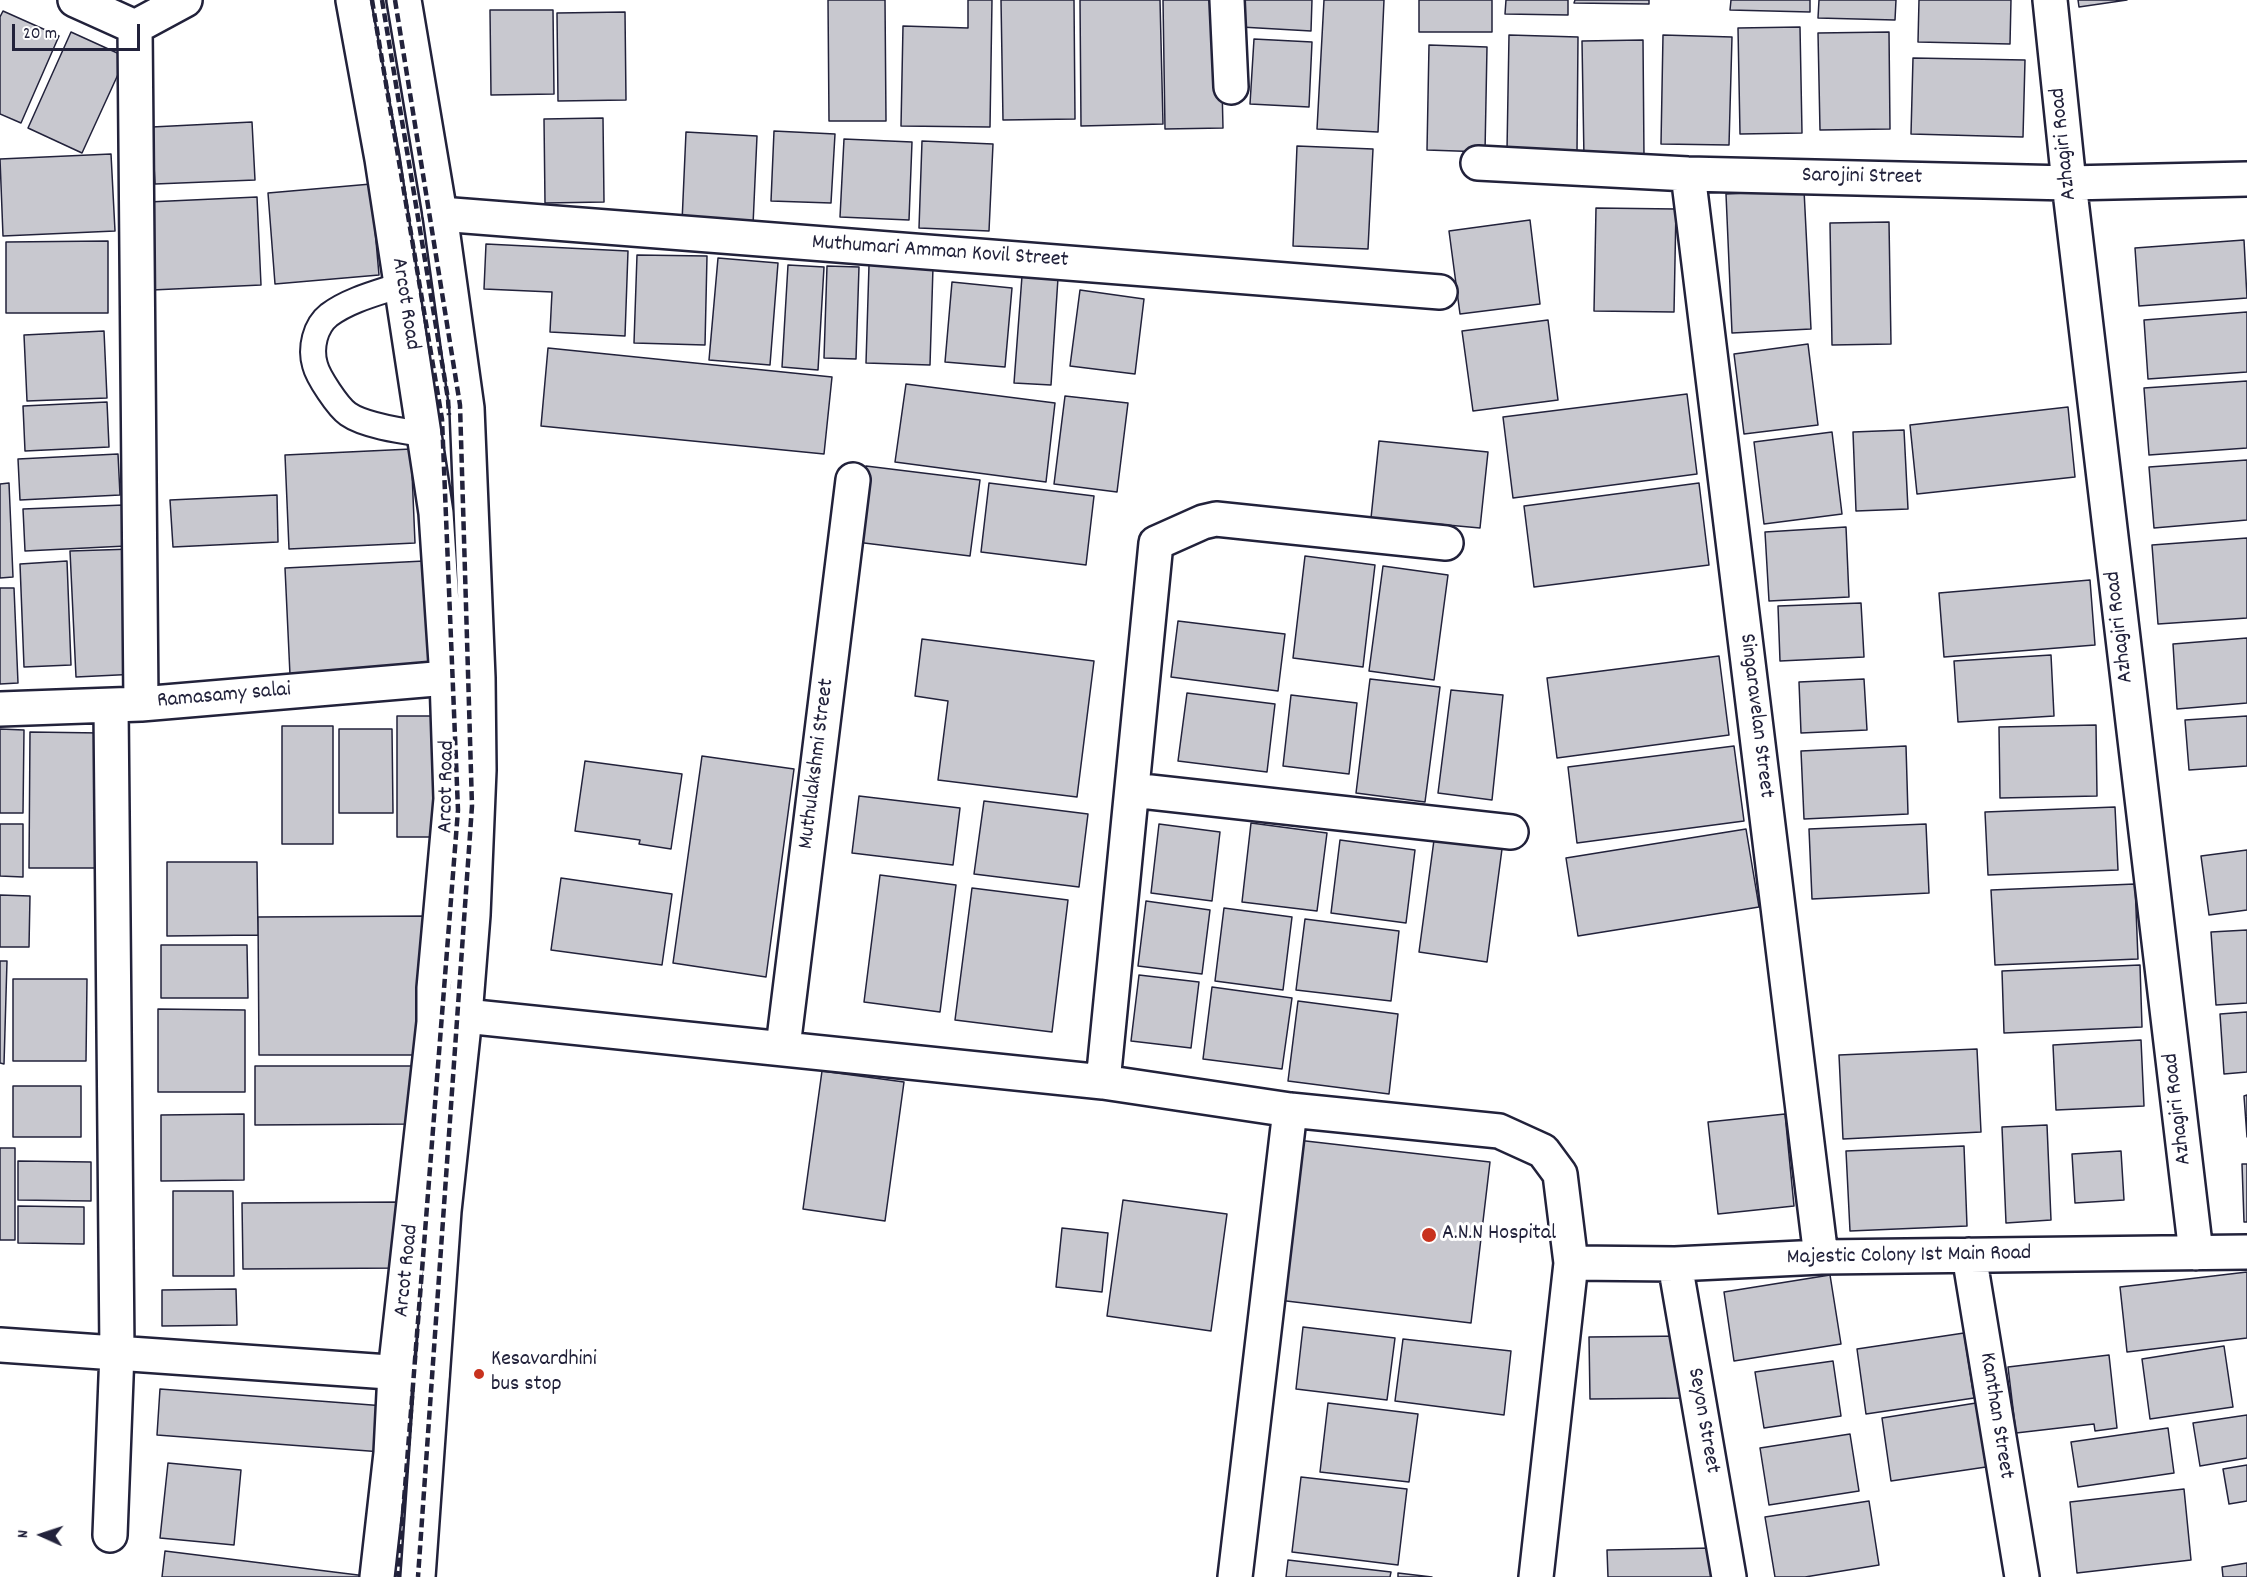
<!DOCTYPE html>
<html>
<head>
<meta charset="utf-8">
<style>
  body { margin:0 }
  #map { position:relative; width:2247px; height:1577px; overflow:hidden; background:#fff; font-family:Dekko,sans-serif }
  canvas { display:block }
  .north { position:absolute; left:12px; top:1505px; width:60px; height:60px; -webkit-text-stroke:4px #fff; paint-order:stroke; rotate:273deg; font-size:16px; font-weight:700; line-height:24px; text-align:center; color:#22223b }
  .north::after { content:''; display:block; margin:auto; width:21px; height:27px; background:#22223b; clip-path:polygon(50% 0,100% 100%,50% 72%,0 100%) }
  .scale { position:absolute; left:12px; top:24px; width:128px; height:27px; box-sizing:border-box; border:3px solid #22223b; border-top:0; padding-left:8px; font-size:18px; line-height:21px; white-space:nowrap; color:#22223b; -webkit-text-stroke:4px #fff; paint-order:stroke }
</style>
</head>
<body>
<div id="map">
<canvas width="2247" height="1577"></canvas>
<div class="north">N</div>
<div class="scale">20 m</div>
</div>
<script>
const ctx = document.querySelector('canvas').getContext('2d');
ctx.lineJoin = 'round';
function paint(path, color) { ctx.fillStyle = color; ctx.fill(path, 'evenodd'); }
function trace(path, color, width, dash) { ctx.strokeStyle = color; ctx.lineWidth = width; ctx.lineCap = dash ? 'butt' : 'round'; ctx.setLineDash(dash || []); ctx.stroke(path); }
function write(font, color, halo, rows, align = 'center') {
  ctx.font = font + ' Dekko,sans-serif'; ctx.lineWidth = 6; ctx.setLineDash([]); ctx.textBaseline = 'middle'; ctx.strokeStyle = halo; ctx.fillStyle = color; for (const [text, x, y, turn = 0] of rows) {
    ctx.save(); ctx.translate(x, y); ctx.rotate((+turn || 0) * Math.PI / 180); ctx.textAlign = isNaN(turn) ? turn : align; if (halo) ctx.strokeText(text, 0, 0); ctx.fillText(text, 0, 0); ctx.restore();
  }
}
const building = new Path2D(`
  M 828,0 L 885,0 L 886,121 L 829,121 Z
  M 968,0 L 992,0 L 990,127 L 901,126 L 903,26 L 968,28 Z
  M 1001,0 L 1074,0 L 1075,119 L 1003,120 Z
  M 1080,0 L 1160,0 L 1163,124 L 1081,126 Z
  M 1163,0 L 1220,0 L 1223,128 L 1165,129 Z
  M 1243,0 L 1312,0 L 1311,31 L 1241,27 Z
  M 1324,0 L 1384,0 L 1378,132 L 1317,129 Z
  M 1419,0 L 1492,0 L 1492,32 L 1419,32 Z
  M 1506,0 L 1568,0 L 1568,15 L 1505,14 Z
  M 1575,0 L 1649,0 L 1649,4 L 1574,3 Z
  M 1731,0 L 1810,0 L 1810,12 L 1730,10 Z
  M 1819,0 L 1896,0 L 1895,20 L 1818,18 Z
  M 1919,0 L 2011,0 L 2010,44 L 1918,42 Z
  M 2078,0 L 2127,0 L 2079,7 Z
  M 490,10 L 553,10 L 554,94 L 491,95 Z
  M 3,11 L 59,36 L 21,123 L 0,114 L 0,17 Z
  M 625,12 L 626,100 L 558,101 L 557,13 Z
  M 1800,27 L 1802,133 L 1740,134 L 1738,28 Z
  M 71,32 L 126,57 L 82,153 L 28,128 Z
  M 1889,32 L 1890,129 L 1820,130 L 1818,33 Z
  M 1509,35 L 1578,37 L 1577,152 L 1507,150 Z
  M 1663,35 L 1732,37 L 1729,145 L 1661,144 Z
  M 1254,39 L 1312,42 L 1309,107 L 1250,104 Z
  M 1643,40 L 1644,158 L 1584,159 L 1582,41 Z
  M 1429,45 L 1487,47 L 1485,152 L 1427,150 Z
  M 1913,58 L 2025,60 L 2023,137 L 1911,134 Z
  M 603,118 L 604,202 L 545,203 L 544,119 Z
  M 252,122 L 255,180 L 155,184 L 152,127 Z
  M 774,131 L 835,134 L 831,203 L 771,201 Z
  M 686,132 L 757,136 L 753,225 L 682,222 Z
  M 844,139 L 912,142 L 909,220 L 840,217 Z
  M 922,141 L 993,144 L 989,231 L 919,228 Z
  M 1297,146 L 1373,149 L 1368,249 L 1293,246 Z
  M 111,154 L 115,231 L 3,236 L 0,159 Z
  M 371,184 L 379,275 L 275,284 L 268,193 Z
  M 1804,190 L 1811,329 L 1732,333 L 1726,194 Z
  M 257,197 L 261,285 L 152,290 L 148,202 Z
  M 1596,208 L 1676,209 L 1674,312 L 1594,311 Z
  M 1530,220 L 1540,304 L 1460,314 L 1449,231 Z
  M 1889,222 L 1891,344 L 1832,345 L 1830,223 Z
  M 2244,240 L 2247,298 L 2139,306 L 2135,248 Z
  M 108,241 L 108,313 L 6,313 L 6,242 Z
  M 486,244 L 628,251 L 625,336 L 550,332 L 552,292 L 484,289 Z
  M 637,255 L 707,256 L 705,345 L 634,343 Z
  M 718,258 L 778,263 L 770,365 L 709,360 Z
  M 788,265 L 824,267 L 818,370 L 782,367 Z
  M 869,265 L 933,267 L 930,365 L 866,363 Z
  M 827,266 L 859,267 L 856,359 L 824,358 Z
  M 1022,276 L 1058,278 L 1051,385 L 1014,383 Z
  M 952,282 L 1012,288 L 1005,367 L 945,362 Z
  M 1080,290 L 1144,299 L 1135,374 L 1070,366 Z
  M 2247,312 L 2247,372 L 2148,379 L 2144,320 Z
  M 1548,320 L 1558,400 L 1473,411 L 1462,331 Z
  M 104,331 L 107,398 L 27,401 L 24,335 Z
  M 1808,344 L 1818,425 L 1744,434 L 1734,354 Z
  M 548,348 L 832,377 L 824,454 L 541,426 Z
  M 2247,381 L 2247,448 L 2149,455 L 2144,388 Z
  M 906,384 L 1055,403 L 1046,482 L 895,462 Z
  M 1687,394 L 1697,474 L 1513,498 L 1503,417 Z
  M 1065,396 L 1128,403 L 1117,492 L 1054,484 Z
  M 107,402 L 109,447 L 25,451 L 23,406 Z
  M 2068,407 L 2075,477 L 1917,494 L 1910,425 Z
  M 1904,430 L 1908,509 L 1856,511 L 1853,432 Z
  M 1832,432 L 1842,514 L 1764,524 L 1754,442 Z
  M 1379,441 L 1488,452 L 1480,528 L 1371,518 Z
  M 411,449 L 415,543 L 289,549 L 285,455 Z
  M 118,454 L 120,495 L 20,500 L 18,459 Z
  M 2247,460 L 2247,520 L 2154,528 L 2149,467 Z
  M 866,466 L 980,480 L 970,556 L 856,542 Z
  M 9,483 L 13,577 L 0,578 L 0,484 Z
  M 989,483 L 1094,496 L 1086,565 L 981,552 Z
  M 1699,483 L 1709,565 L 1534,587 L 1524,506 Z
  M 277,495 L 278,542 L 173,547 L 170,500 Z
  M 124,505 L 126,546 L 25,551 L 23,509 Z
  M 1846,527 L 1849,597 L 1769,601 L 1765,532 Z
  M 2247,538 L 2247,618 L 2158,624 L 2152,545 Z
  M 132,549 L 138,674 L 76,677 L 70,551 Z
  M 1305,556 L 1375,565 L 1363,667 L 1293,658 Z
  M 67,561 L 71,665 L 24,667 L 20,564 Z
  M 424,561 L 429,668 L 290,675 L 285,568 Z
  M 1383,566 L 1448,575 L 1434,680 L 1369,671 Z
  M 2090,580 L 2095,645 L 1944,657 L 1939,593 Z
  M 0,588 L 14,588 L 18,683 L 0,684 Z
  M 1861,603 L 1864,657 L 1780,661 L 1778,606 Z
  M 1178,621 L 1285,634 L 1278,691 L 1171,677 Z
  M 2247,638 L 2247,703 L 2177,709 L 2173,644 Z
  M 922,639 L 1094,661 L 1077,797 L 938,780 L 948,701 L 915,696 Z
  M 2051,655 L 2054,716 L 1958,722 L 1954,661 Z
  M 1719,656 L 1729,735 L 1557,758 L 1547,678 Z
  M 1370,679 L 1440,687 L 1425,802 L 1356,793 Z
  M 1864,679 L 1867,730 L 1801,733 L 1799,682 Z
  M 1451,690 L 1503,695 L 1492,800 L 1438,793 Z
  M 1187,693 L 1275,704 L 1267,772 L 1178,761 Z
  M 1291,695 L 1357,703 L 1349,774 L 1283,766 Z
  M 397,716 L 441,716 L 441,837 L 397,837 Z
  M 2247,716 L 2247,766 L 2189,770 L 2185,720 Z
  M 2096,725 L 2097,796 L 2000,798 L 1999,727 Z
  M 282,726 L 333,726 L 333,844 L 282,844 Z
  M 0,729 L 24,730 L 23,813 L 0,813 Z
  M 339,729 L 392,729 L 393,813 L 339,813 Z
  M 30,732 L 101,733 L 101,868 L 29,868 Z
  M 1734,746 L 1744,821 L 1577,843 L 1568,767 Z
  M 1906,746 L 1908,814 L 1804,819 L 1801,751 Z
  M 702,756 L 794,769 L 766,977 L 673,963 Z
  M 585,761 L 682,774 L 671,849 L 639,844 L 640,840 L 575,831 Z
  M 859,796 L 960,808 L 953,865 L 852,853 Z
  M 984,801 L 1088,814 L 1079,887 L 974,874 Z
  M 2115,807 L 2118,870 L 1988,875 L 1985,812 Z
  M 1251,823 L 1327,833 L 1317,911 L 1242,902 Z
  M 0,824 L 23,824 L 23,877 L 0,876 Z
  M 1159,824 L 1220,832 L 1212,901 L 1151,893 Z
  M 1926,824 L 1929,893 L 1812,899 L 1809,829 Z
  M 1746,829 L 1759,907 L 1578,936 L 1566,858 Z
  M 1340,840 L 1415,850 L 1406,923 L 1331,913 Z
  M 1434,840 L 1502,849 L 1487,962 L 1419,952 Z
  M 2247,850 L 2247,910 L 2209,915 L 2201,856 Z
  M 167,862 L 257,862 L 258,935 L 167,936 Z
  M 880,875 L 956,885 L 940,1012 L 864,1002 Z
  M 561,878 L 672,894 L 662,965 L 551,950 Z
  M 2135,884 L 2138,959 L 1995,965 L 1991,890 Z
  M 972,888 L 1068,900 L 1052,1032 L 955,1020 Z
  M 0,895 L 30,896 L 29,947 L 0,947 Z
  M 1146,901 L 1210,910 L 1202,974 L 1138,966 Z
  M 1224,908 L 1292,917 L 1283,990 L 1215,981 Z
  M 429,916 L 429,1055 L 259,1055 L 258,917 Z
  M 1305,919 L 1399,931 L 1391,1001 L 1296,990 Z
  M 2247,930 L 2247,1003 L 2216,1005 L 2211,932 Z
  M 161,945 L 247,945 L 248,998 L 161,998 Z
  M 0,961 L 7,961 L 4,1064 L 0,1063 Z
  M 2140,965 L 2142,1027 L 2004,1033 L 2002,971 Z
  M 1139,975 L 1199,982 L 1191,1048 L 1131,1041 Z
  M 13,979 L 87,979 L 86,1061 L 13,1061 Z
  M 1212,987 L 1292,998 L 1282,1069 L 1203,1059 Z
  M 1298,1001 L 1398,1014 L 1389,1094 L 1288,1081 Z
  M 158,1009 L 245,1010 L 245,1092 L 158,1092 Z
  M 2247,1012 L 2247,1072 L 2224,1074 L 2220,1014 Z
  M 2141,1040 L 2144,1106 L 2056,1110 L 2053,1045 Z
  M 1977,1049 L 1981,1132 L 1843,1139 L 1839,1055 Z
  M 255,1066 L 413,1066 L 413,1124 L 255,1125 Z
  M 822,1071 L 904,1082 L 885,1221 L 803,1209 Z
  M 13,1086 L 81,1086 L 81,1137 L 13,1137 Z
  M 2247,1095 L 2247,1137 L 2244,1096 Z
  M 244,1114 L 244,1180 L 161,1181 L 161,1115 Z
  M 1785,1114 L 1794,1206 L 1718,1214 L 1708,1122 Z
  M 2047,1125 L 2051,1220 L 2006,1223 L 2002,1127 Z
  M 1297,1140 L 1490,1162 L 1471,1323 L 1278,1300 Z
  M 1964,1146 L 1967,1226 L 1850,1231 L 1846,1151 Z
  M 0,1148 L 15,1148 L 15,1240 L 0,1240 Z
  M 2121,1151 L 2124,1200 L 2075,1203 L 2072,1154 Z
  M 18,1161 L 91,1162 L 91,1201 L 18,1200 Z
  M 2242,1164 L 2247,1164 L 2247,1222 L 2244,1222 Z
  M 173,1191 L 233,1191 L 234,1276 L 173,1276 Z
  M 1123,1200 L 1227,1214 L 1211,1331 L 1107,1316 Z
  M 402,1202 L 402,1268 L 243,1269 L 242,1203 Z
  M 18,1206 L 84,1207 L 84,1244 L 18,1243 Z
  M 1062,1228 L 1108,1233 L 1102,1292 L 1056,1287 Z
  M 2247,1272 L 2247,1338 L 2127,1352 L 2120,1287 Z
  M 1830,1275 L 1841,1344 L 1734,1361 L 1724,1292 Z
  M 236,1289 L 237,1325 L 162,1326 L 162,1290 Z
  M 1303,1327 L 1395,1338 L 1387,1400 L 1296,1389 Z
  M 1964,1333 L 1974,1398 L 1866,1414 L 1857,1349 Z
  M 1686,1336 L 1687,1398 L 1590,1399 L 1589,1337 Z
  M 1403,1339 L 1511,1351 L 1504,1415 L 1395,1401 Z
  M 2224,1346 L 2233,1407 L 2150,1419 L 2142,1359 Z
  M 2109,1355 L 2117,1428 L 2095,1431 L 2094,1424 L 2016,1433 L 2008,1367 Z
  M 1833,1361 L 1841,1416 L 1764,1428 L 1755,1372 Z
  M 160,1389 L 385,1406 L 382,1452 L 157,1435 Z
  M 1328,1403 L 1418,1414 L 1409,1482 L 1320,1472 Z
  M 1976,1403 L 1986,1467 L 1891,1481 L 1882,1418 Z
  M 2247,1415 L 2247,1458 L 2200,1466 L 2193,1423 Z
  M 2168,1428 L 2174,1473 L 2078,1487 L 2071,1442 Z
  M 1850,1434 L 1859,1491 L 1769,1505 L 1760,1448 Z
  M 168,1463 L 241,1470 L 234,1545 L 160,1538 Z
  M 2247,1465 L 2247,1501 L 2229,1504 L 2223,1469 Z
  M 1301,1477 L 1407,1489 L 1398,1565 L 1292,1552 Z
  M 2184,1489 L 2191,1560 L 2077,1573 L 2070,1502 Z
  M 1869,1501 L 1879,1565 L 1805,1577 L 1775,1577 L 1765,1517 Z
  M 1713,1548 L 1713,1577 L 1608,1577 L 1607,1550 Z
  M 165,1551 L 366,1576 L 366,1577 L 162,1577 Z
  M 1288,1560 L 1391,1572 L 1390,1577 L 1286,1577 Z
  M 2247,1563 L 2247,1577 L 2223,1577 L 2222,1567 Z
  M 1398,1573 L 1432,1577 L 1398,1577 Z`);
paint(building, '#c8c8cf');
trace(building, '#22223b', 1.5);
const service = new Path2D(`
  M 401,285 C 377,293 349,300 329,315 C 315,326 310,348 315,365 C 318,377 338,407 348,414 C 365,426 403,431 423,434`);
const minor = new Path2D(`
  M 75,0 L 135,27 L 185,0
  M 1227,0 L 1231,87
  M 2050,0 L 2069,183 L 2196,1253
  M 135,27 L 141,704
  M 1478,163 L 1688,174 L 2069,183 L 2247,179
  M 1688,174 L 1821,1257
  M 440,214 L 1440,292
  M 0,709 L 141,704 L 447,678
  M 1132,790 L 1511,832
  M 465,1016 L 1103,1082 L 1290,1110 L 1499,1131 L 1543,1151 L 1560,1174 L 1571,1263 L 1536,1577
  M 783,1047 L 853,480
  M 1103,1082 L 1156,543 L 1203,522 L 1216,519 L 1446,543
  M 1969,1255 L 2022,1577
  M 1571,1263 L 1675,1264 L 1821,1257 L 2247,1252
  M 1675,1264 L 1729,1577
  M 0,1345 L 432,1375
  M 110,1535 L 117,1352 L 111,706
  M 1235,1577 L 1290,1110`);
const primary = new Path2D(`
  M 353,0 L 382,159 L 436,513 L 447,678 L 451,799 L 434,988 L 434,1022 L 395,1373 L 391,1453 L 377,1577
  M 404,0 L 440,214 L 467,408 L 478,678 L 479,770 L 473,915 L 465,1016 L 444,1211 L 418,1577`);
trace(service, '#22223b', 28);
trace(minor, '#22223b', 38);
trace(primary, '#22223b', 38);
trace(service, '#fff', 24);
trace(minor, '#fff', 33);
trace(primary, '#fff', 33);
trace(new Path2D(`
  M 372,0 L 442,419 L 458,810 L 398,1577
  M 382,0 L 448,399 L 449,415
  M 395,0 L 460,405 L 472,806 L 418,1577`), '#22223b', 4.5, [9, 4.5]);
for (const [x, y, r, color] of [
  [1429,1235,8,"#c8321e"],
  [479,1374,6,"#c8321e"]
]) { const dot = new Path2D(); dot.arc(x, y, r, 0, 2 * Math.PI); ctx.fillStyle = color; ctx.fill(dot); trace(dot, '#fff', 2); }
write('22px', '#22223b', '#fff', [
  ["Azhagiri Road",2065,144,-96],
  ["Sarojini Street",1862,178,1],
  ["Muthumari Amman Kovil Street",940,253,4],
  ["Arcot Road",404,304,81],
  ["Azhagiri Road",2121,627,-97],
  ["Ramasamy salai",224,697,-5],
  ["Singaravelan Street",1755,716,83],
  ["Muthulakshmi Street",818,764,-83],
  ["Arcot Road",448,787,-89],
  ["Azhagiri Road",2179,1109,-97],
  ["Majestic Colony 1st Main Road",1909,1257,-1],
  ["Arcot Road",408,1271,-84],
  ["Kanthan Street",1995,1416,81],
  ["Seyon Street",1702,1421,80]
]);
write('22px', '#22223b', '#fff', [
  ["A.N.N Hospital",1442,1235],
  ["Kesavardhini",491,1361],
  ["bus stop",491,1386]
], 'left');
</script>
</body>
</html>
